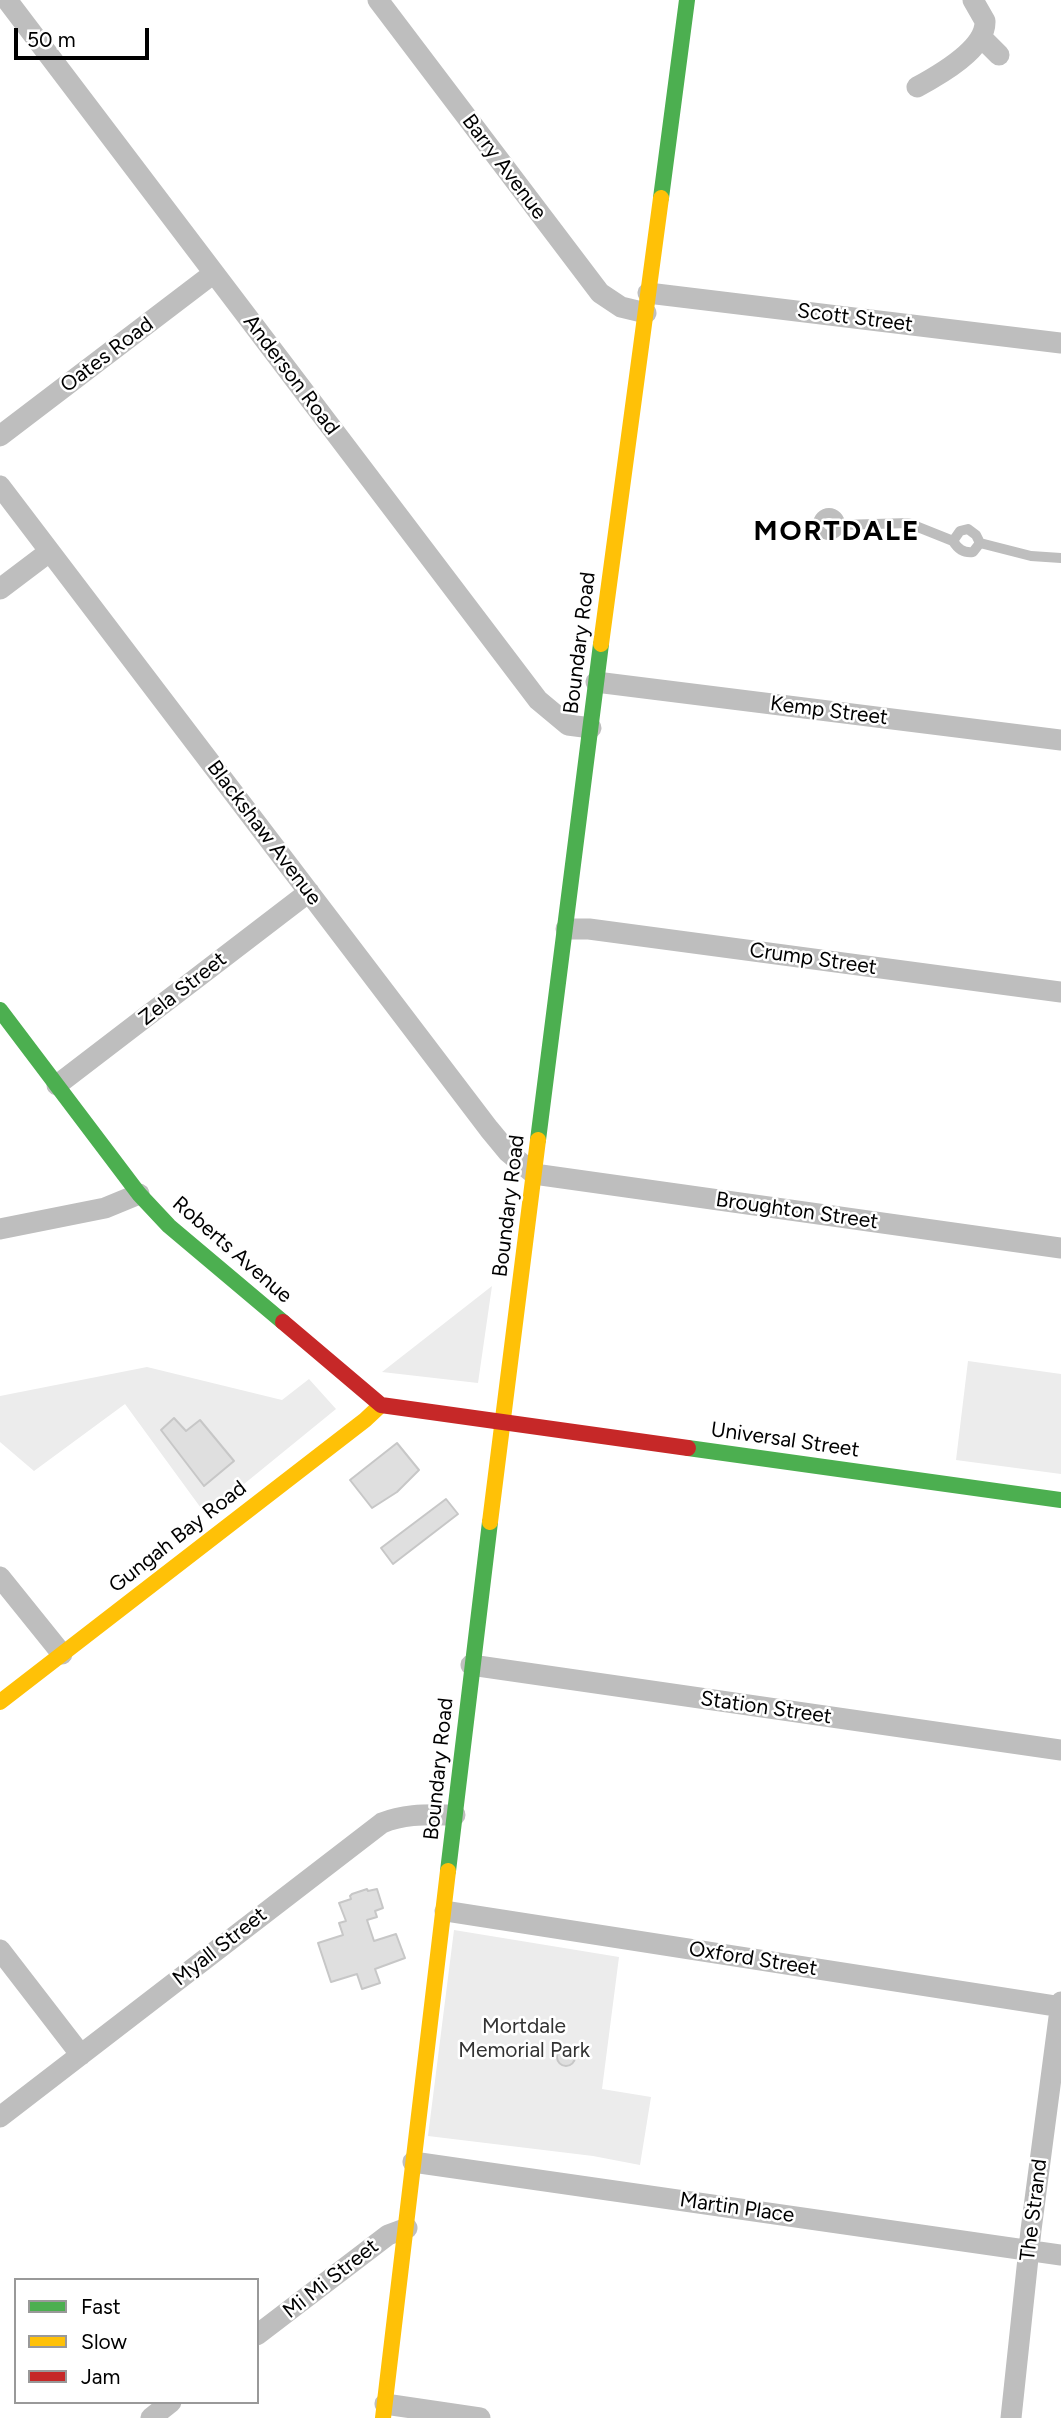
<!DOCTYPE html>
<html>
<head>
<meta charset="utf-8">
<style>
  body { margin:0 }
  #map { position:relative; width:1061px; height:2418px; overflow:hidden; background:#fff; font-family:Figtree,sans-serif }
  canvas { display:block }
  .legend { position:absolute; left:14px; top:2278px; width:245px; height:126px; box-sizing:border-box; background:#fff; border:2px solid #999; margin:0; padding:9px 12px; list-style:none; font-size:21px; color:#000 }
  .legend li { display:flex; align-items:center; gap:14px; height:35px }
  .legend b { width:35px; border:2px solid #999 }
  .scale { position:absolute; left:14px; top:28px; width:135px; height:32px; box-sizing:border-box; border:4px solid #000; border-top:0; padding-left:9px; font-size:21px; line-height:24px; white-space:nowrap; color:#000; -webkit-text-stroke:5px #fff; paint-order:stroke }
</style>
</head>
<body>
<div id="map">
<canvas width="1061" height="2418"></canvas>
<ul class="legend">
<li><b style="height:9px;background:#4caf50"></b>Fast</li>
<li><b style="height:9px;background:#ffc107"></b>Slow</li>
<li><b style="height:9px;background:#c62828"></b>Jam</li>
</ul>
<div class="scale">50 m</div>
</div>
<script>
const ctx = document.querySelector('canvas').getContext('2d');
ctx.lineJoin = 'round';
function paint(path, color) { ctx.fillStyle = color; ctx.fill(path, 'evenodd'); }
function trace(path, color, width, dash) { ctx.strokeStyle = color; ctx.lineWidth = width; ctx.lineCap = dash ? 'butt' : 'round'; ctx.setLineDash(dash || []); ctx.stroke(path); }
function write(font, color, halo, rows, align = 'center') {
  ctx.font = font + ' Figtree,sans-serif'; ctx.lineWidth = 5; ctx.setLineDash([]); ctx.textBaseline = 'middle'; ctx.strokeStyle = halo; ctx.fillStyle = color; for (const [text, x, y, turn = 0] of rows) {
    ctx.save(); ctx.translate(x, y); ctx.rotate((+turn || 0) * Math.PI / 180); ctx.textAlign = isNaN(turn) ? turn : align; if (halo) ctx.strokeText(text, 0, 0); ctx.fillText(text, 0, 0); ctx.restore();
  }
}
paint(new Path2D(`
  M 492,1286 L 478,1383 L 382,1372 Z
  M 968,1361 L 1061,1374 L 1061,1474 L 956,1460 Z
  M 147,1367 L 282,1400 L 309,1379 L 336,1409 L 206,1515 L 125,1404 L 34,1471 L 0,1442 L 0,1396 Z
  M 454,1930 L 619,1957 L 602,2089 L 651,2097 L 640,2165 L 593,2156 L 428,2136 Z`), '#ececec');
const building = new Path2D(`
  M 174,1418 L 186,1431 L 200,1420 L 234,1461 L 204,1486 L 161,1430 Z
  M 397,1443 L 419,1470 L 397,1492 L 372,1508 L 350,1480 Z
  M 446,1499 L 458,1514 L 393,1564 L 381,1548 Z
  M 367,1889 L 368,1891 L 377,1889 L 383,1908 L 375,1911 L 377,1917 L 367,1920 L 374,1941 L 396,1934 L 405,1958 L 375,1969 L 380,1983 L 362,1989 L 357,1974 L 331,1982 L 318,1943 L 343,1935 L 339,1923 L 346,1921 L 339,1903 L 351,1899 L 350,1896 L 352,1894 Z
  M557 2057a9 9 0 1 1 18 0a9 9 0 1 1-18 0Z`);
paint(building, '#dfdfdf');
trace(building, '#c7c7c7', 2);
trace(new Path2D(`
  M818 524a11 11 0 1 1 22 0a11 11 0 1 1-22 0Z
  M 841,525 L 908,523 L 953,541 C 958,549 963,553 973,552 L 980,543 L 1031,556 L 1061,558
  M 953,541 L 960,531 L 968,529 L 976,535 L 980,543`), '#bebebe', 10);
trace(new Path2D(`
  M 7,0 L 538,700 L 568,725 L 591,728
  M 378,0 L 600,293 L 621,307 L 646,313
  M 981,37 L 999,55
  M 917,87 C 939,75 986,49 985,21 L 973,0
  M 648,293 L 1061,343
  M 0,436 L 214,273
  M 0,486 L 489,1129 L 508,1152 L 534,1174 L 1061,1248
  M 0,589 L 49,552
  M 596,682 L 1061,740
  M 566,929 L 589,929 L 1061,992
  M 57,1085 L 309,892
  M 0,1229 L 105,1208 L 139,1194
  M 0,1577 L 62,1654
  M 471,1665 L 1061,1750
  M 445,1911 L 1061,2007
  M 0,1950 L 81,2055
  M 0,2117 L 382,1823 C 406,1813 430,1815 455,1815
  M 413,2162 L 1061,2255
  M 257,2335 L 388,2235 L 407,2228
  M 385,2404 L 480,2418
  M 151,2418 L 171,2402
  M 1011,2418 L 1031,2230 L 1061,2002`), '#bebebe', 21);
trace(new Path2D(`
  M 661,198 L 687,0
  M 0,1010 L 139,1194 L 169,1226 L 283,1322
  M 538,1140 L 601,644
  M 688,1448 L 1061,1500
  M 448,1871 L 490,1522`), '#4caf50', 16);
trace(new Path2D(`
  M 601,644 L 661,198
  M 490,1522 L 538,1140
  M 0,1702 L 365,1420 L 381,1405
  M 383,2418 L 448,1871`), '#ffc107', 16);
trace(new Path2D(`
  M 283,1322 L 381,1405 L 688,1448`), '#c62828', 16);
write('21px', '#000', '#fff', [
  ["Barry Avenue",504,167,53],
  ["Scott Street",855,318,7],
  ["Oates Road",107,355,-37],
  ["Anderson Road",291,375,53],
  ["Boundary Road",580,643,-83],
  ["Kemp Street",829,711,7],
  ["Blackshaw Avenue",264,833,53],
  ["Crump Street",813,959,8],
  ["Zela Street",183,989,-38],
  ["Boundary Road",509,1206,-83],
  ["Broughton Street",797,1211,8],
  ["Roberts Avenue",232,1250,41],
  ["Universal Street",785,1440,8],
  ["Gungah Bay Road",178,1537,-38],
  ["Station Street",766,1708,8],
  ["Boundary Road",439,1769,-84],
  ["Myall Street",220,1947,-38],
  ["Oxford Street",753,1959,9],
  ["Martin Place",737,2208,8],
  ["The Strand",1034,2210,-83],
  ["Mi Mi Street",331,2279,-38]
]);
write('21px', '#333', '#fff', [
  ["Mortdale",524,2027],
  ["Memorial Park",524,2051]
]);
ctx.letterSpacing = '2px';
write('bold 28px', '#000', '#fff', [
  ["MORTDALE",837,532]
]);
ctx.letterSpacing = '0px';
</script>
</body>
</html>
